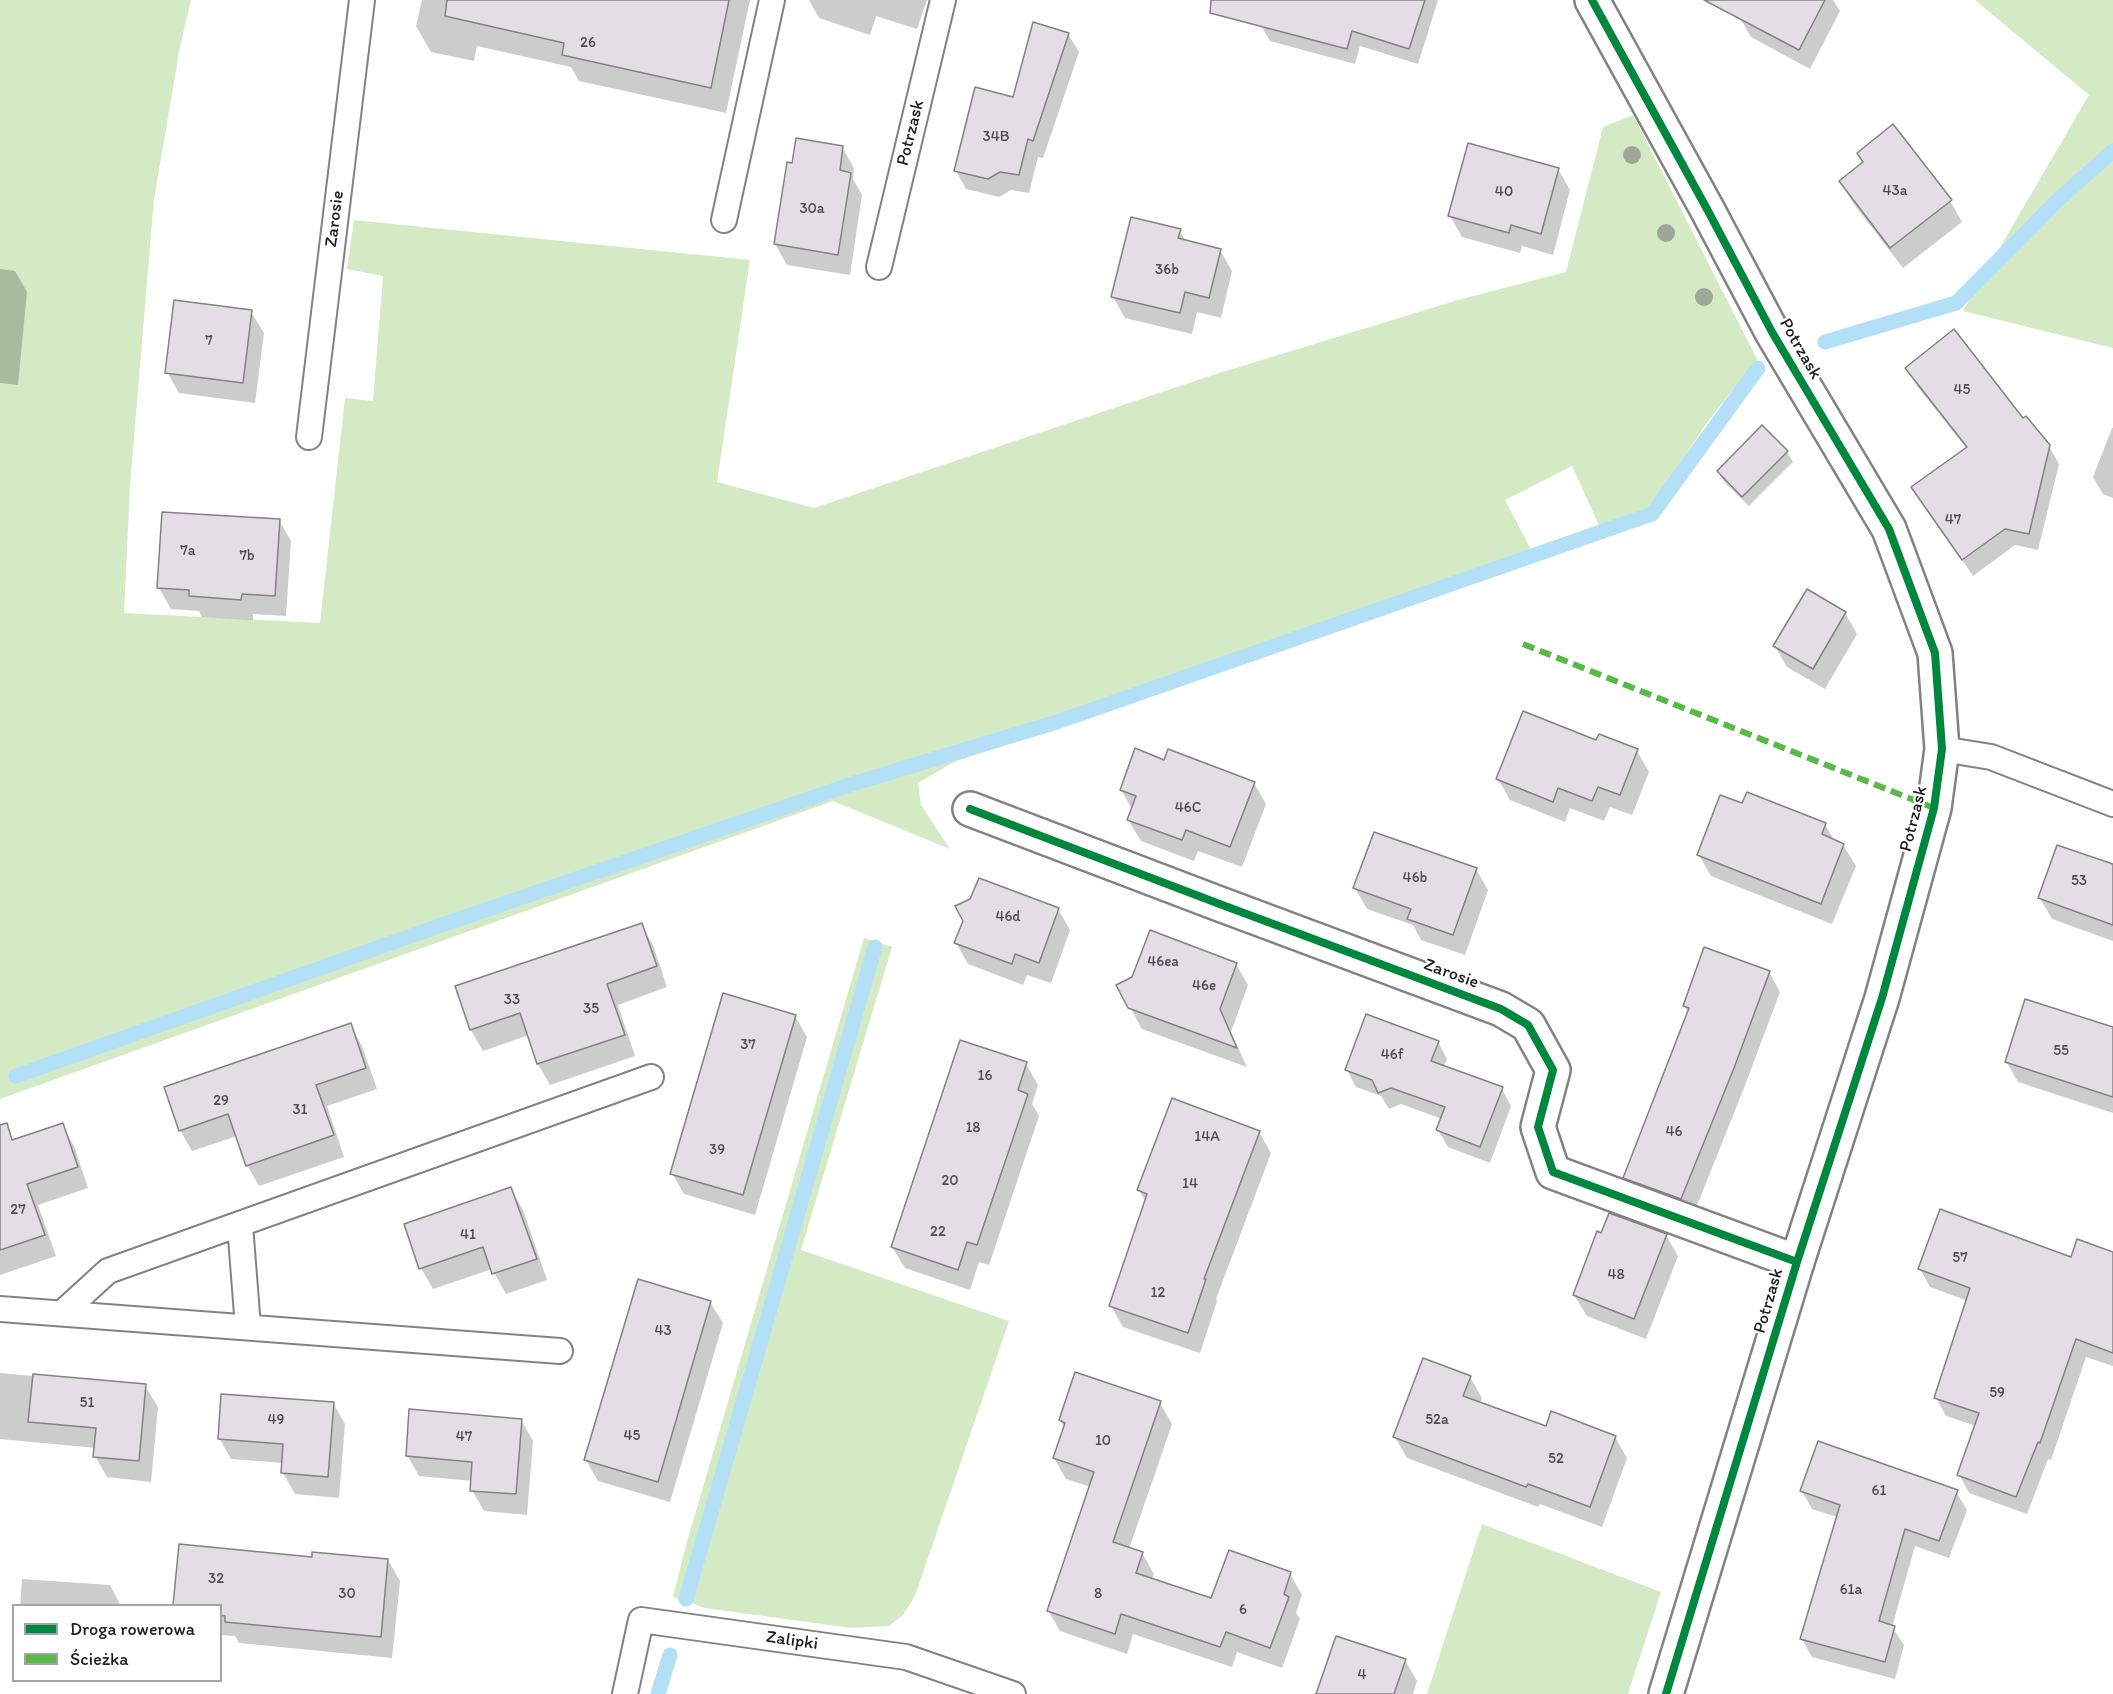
<!DOCTYPE html>
<html>
<head>
<meta charset="utf-8">
<style>
  body { margin:0 }
  #map { position:relative; width:2113px; height:1694px; overflow:hidden; background:#fff; font-family:Itim,sans-serif }
  canvas { display:block }
  .legend { position:absolute; left:12px; top:1604px; width:210px; height:78px; box-sizing:border-box; background:#fff; border:2px solid #a4a4a4; margin:0; padding:8px 10px; list-style:none; font-size:18px; color:#1c1c1c }
  .legend li { display:flex; align-items:center; gap:12px; height:30px }
  .legend b { width:30px; border:2px solid #a4a4a4 }
</style>
</head>
<body>
<div id="map">
<canvas width="2113" height="1694"></canvas>
<ul class="legend">
<li><b style="height:8px;background:#00873e"></b>Droga rowerowa</li>
<li><b style="height:8px;background:#58b947"></b>Ścieżka</li>
</ul>
</div>
<script>
const ctx = document.querySelector('canvas').getContext('2d');
ctx.lineJoin = 'round';
function paint(path, color) { ctx.fillStyle = color; ctx.fill(path, 'evenodd'); }
function trace(path, color, width, dash) { ctx.strokeStyle = color; ctx.lineWidth = width; ctx.lineCap = dash ? 'butt' : 'round'; ctx.setLineDash(dash || []); ctx.stroke(path); }
function write(font, color, halo, rows, align = 'center') {
  ctx.font = font + ' Itim,sans-serif'; ctx.lineWidth = 4.5; ctx.setLineDash([]); ctx.textBaseline = 'middle'; ctx.strokeStyle = halo; ctx.fillStyle = color; for (const [text, x, y, turn = 0] of rows) {
    ctx.save(); ctx.translate(x, y); ctx.rotate((+turn || 0) * Math.PI / 180); ctx.textAlign = isNaN(turn) ? turn : align; if (halo) ctx.strokeText(text, 0, 0); ctx.fillText(text, 0, 0); ctx.restore();
  }
}
paint(new Path2D(`
  M 0,0 L 191,0 L 180,47 L 154,199 L 130,485 L 124,613 L 320,623 L 345,398 L 373,401 L 383,276 L 347,269 L 354,220 L 750,260 L 717,482 L 814,508 L 1216,374 L 1458,300 L 1566,272 L 1603,127 L 1633,115 L 1757,359 L 1706,424 L 1652,506 L 1602,532 L 1572,466 L 1505,500 L 1535,557 L 1444,593 L 954,762 L 918,783 L 921,805 L 950,849 L 833,801 L 0,1099 Z
  M 1975,0 L 2113,0 L 2113,348 L 1963,311 L 2089,95 Z
  M 864,938 L 892,947 L 801,1250 L 1009,1321 L 915,1596 L 903,1615 L 889,1626 L 851,1628 L 705,1608 L 673,1597 L 686,1545 Z
  M 1482,1524 L 1661,1592 L 1628,1694 L 1427,1694 Z`), '#d4eac5');
paint(new Path2D(`
  M 422,0 L 750,0 L 726,113 L 579,81 L 571,67 L 477,46 L 474,61 L 431,52 L 416,26 Z
  M 809,0 L 927,0 L 917,29 L 876,16 L 870,35 L 819,18 Z
  M 1268,0 L 1438,0 L 1418,64 L 1360,46 L 1355,64 L 1270,41 L 1261,26 Z
  M 1749,0 L 1833,0 L 1840,11 L 1810,69 L 1751,37 L 1740,18 Z
  M 1068,34 L 1079,52 L 1043,158 L 1038,157 L 1029,193 L 1011,190 L 999,197 L 966,189 L 956,171 Z
  M 842,147 L 854,168 L 853,179 L 862,195 L 850,275 L 787,265 L 775,244 L 793,165 Z
  M 1864,163 L 1950,201 L 1962,222 L 1903,268 L 1853,203 L 1841,182 Z
  M 1558,169 L 1570,190 L 1553,255 L 1522,246 L 1520,253 L 1462,237 L 1450,216 Z
  M 1180,231 L 1186,242 L 1220,250 L 1232,271 L 1221,318 L 1197,312 L 1192,334 L 1125,318 L 1113,297 Z
  M 0,269 L 15,271 L 27,292 L 18,385 L 0,383 Z
  M 251,312 L 264,333 L 255,403 L 179,393 L 167,372 Z
  M 1907,369 L 2049,446 L 2059,464 L 2038,550 L 2015,545 L 1973,576 L 1913,487 L 1967,449 L 1917,386 Z
  M 2112,428 L 2113,428 L 2113,498 L 2103,494 L 2093,477 Z
  M 1787,452 L 1793,462 L 1749,506 L 1724,482 L 1718,471 Z
  M 279,520 L 291,541 L 286,616 L 253,614 L 253,620 L 202,617 L 199,611 L 171,609 L 159,588 Z
  M 1845,613 L 1857,634 L 1825,689 L 1787,667 L 1775,646 Z
  M 1597,742 L 1637,751 L 1649,772 L 1632,815 L 1610,807 L 1604,821 L 1570,808 L 1565,822 L 1510,800 L 1498,779 Z
  M 1254,783 L 1266,804 L 1242,867 L 1198,851 L 1194,861 L 1141,841 L 1128,820 L 1132,809 L 1121,790 Z
  M 1743,805 L 1825,824 L 1835,842 L 1843,845 L 1856,866 L 1832,924 L 1711,876 L 1699,855 Z
  M 2113,867 L 2113,941 L 2052,919 L 2040,898 Z
  M 1476,869 L 1488,890 L 1465,955 L 1421,940 L 1413,925 L 1367,909 L 1355,888 Z
  M 1058,909 L 1070,930 L 1051,983 L 1027,975 L 1023,985 L 968,964 L 956,943 Z
  M 641,924 L 653,945 L 667,987 L 618,1005 L 635,1056 L 550,1085 L 538,1064 L 529,1035 L 483,1051 L 471,1030 L 457,987 Z
  M 1236,964 L 1248,985 L 1231,1032 L 1247,1067 L 1142,1029 L 1130,1007 Z
  M 1769,972 L 1780,992 L 1744,1088 L 1692,1218 L 1636,1197 L 1624,1178 L 1689,1013 L 1684,1006 Z
  M 795,1016 L 807,1037 L 755,1215 L 684,1194 L 672,1173 Z
  M 350,1025 L 362,1046 L 377,1089 L 327,1106 L 344,1157 L 259,1186 L 247,1165 L 237,1136 L 192,1151 L 180,1130 Z
  M 2113,1029 L 2113,1113 L 2018,1082 L 2006,1061 Z
  M 1438,1042 L 1447,1059 L 1444,1067 L 1502,1089 L 1511,1106 L 1490,1163 L 1448,1147 L 1438,1130 L 1442,1119 L 1401,1104 L 1389,1109 L 1381,1096 L 1356,1087 L 1347,1070 Z
  M 1026,1064 L 1038,1085 L 1032,1104 L 1039,1116 L 989,1265 L 979,1262 L 970,1290 L 905,1268 L 892,1247 Z
  M 62,1125 L 74,1146 L 88,1188 L 38,1205 L 56,1256 L 0,1275 L 0,1146 Z
  M 1259,1132 L 1271,1153 L 1216,1299 L 1217,1301 L 1200,1353 L 1123,1327 L 1111,1306 L 1146,1202 L 1139,1190 Z
  M 511,1189 L 523,1210 L 547,1280 L 506,1294 L 492,1269 L 433,1289 L 421,1268 Z
  M 1602,1234 L 1666,1235 L 1678,1256 L 1646,1339 L 1587,1316 L 1574,1295 Z
  M 2113,1254 L 2113,1366 L 2086,1357 L 2051,1460 L 2048,1459 L 2027,1514 L 1969,1493 L 1959,1474 L 1976,1426 L 1946,1416 L 1936,1398 L 1968,1301 L 1930,1287 L 1920,1269 L 2072,1259 Z
  M 710,1302 L 723,1323 L 670,1502 L 598,1481 L 586,1460 Z
  M 0,1373 L 145,1386 L 158,1407 L 151,1482 L 107,1477 L 95,1456 L 96,1448 L 0,1439 Z
  M 1470,1377 L 1482,1398 L 1480,1403 L 1547,1428 L 1615,1437 L 1627,1458 L 1602,1527 L 1540,1504 L 1538,1507 L 1407,1458 L 1395,1437 Z
  M 333,1403 L 345,1424 L 339,1498 L 295,1494 L 283,1473 L 283,1463 L 231,1459 L 219,1438 Z
  M 1160,1403 L 1172,1424 L 1129,1549 L 1142,1553 L 1154,1574 L 1152,1580 L 1212,1600 L 1290,1574 L 1302,1595 L 1296,1613 L 1300,1619 L 1282,1668 L 1237,1652 L 1232,1667 L 1133,1634 L 1127,1654 L 1060,1631 L 1048,1610 L 1091,1487 L 1066,1479 L 1054,1458 L 1065,1428 L 1060,1420 Z
  M 521,1420 L 533,1441 L 527,1515 L 484,1511 L 472,1490 L 472,1481 L 419,1476 L 407,1455 Z
  M 1802,1491 L 1956,1492 L 1967,1510 L 1949,1558 L 1915,1546 L 1892,1627 L 1904,1645 L 1895,1679 L 1812,1657 L 1802,1639 L 1837,1517 L 1812,1509 Z
  M 180,1546 L 313,1558 L 388,1560 L 400,1581 L 392,1658 L 239,1643 L 235,1636 L 220,1635 L 220,1606 L 175,1606 Z
  M 22,1579 L 110,1585 L 121,1606 L 20,1606 Z
  M 1405,1660 L 1417,1681 L 1413,1694 L 1321,1694 Z`), '#0003');
trace(new Path2D(`
  M 1825,342 L 1956,303 L 2059,199 L 2113,151
  M 16,1076 L 439,926 L 852,784 L 1057,722 L 1652,514 L 1758,368
  M 686,1599 L 875,947
  M 658,1694 L 670,1655`), '#b3e0f7', 15);
const building = new Path2D(`
  M 447,0 L 729,0 L 711,88 L 562,55 L 564,43 L 445,16 Z
  M 1211,0 L 1425,0 L 1409,49 L 1352,31 L 1347,49 L 1210,13 Z
  M 1704,0 L 1825,0 L 1799,50 Z
  M 1033,22 L 1069,33 L 1033,141 L 1028,139 L 1019,175 L 1000,172 L 988,179 L 954,171 L 975,87 L 1013,97 Z
  M 1893,124 L 1952,200 L 1890,248 L 1839,181 L 1863,162 L 1857,153 Z
  M 796,138 L 843,146 L 840,170 L 851,173 L 838,255 L 774,244 L 787,162 L 792,163 Z
  M 1468,143 L 1559,168 L 1541,234 L 1511,225 L 1509,233 L 1448,216 Z
  M 1131,217 L 1181,229 L 1178,238 L 1221,249 L 1209,298 L 1185,292 L 1180,313 L 1111,297 Z
  M 174,300 L 252,310 L 243,383 L 165,373 Z
  M 1954,329 L 2023,418 L 2026,416 L 2050,445 L 2029,534 L 2005,529 L 1962,560 L 1911,487 L 1967,447 L 1905,368 Z
  M 1762,425 L 1788,451 L 1742,497 L 1717,471 Z
  M 162,512 L 280,519 L 275,596 L 242,594 L 241,600 L 189,596 L 189,590 L 157,588 Z
  M 1807,589 L 1846,612 L 1813,669 L 1773,646 Z
  M 1523,711 L 1596,740 L 1599,734 L 1638,749 L 1620,795 L 1598,787 L 1592,801 L 1558,788 L 1553,802 L 1496,779 Z
  M 1135,748 L 1164,760 L 1168,749 L 1255,782 L 1230,847 L 1186,830 L 1182,840 L 1127,820 L 1136,796 L 1120,790 Z
  M 1747,792 L 1826,823 L 1822,834 L 1844,844 L 1821,904 L 1697,855 L 1720,795 L 1742,803 Z
  M 1374,832 L 1477,868 L 1453,935 L 1407,919 L 1411,909 L 1353,888 Z
  M 2057,845 L 2113,864 L 2113,925 L 2038,898 Z
  M 979,878 L 1059,908 L 1039,963 L 1015,954 L 1012,964 L 954,943 L 963,921 L 955,906 L 970,899 Z
  M 642,923 L 657,966 L 607,984 L 625,1035 L 537,1064 L 520,1013 L 470,1030 L 455,986 Z
  M 1150,930 L 1237,963 L 1220,1009 L 1237,1048 L 1128,1008 L 1116,985 L 1132,977 Z
  M 1704,947 L 1770,971 L 1734,1068 L 1681,1199 L 1623,1178 L 1689,1008 L 1683,1006 Z
  M 723,993 L 796,1015 L 743,1195 L 670,1174 Z
  M 2025,999 L 2113,1027 L 2113,1097 L 2005,1062 Z
  M 1366,1014 L 1439,1041 L 1431,1061 L 1503,1087 L 1480,1147 L 1436,1130 L 1445,1107 L 1391,1088 L 1378,1093 L 1372,1080 L 1345,1070 Z
  M 351,1023 L 366,1068 L 316,1085 L 334,1135 L 246,1166 L 228,1114 L 179,1131 L 164,1087 Z
  M 960,1040 L 1027,1062 L 1018,1090 L 1028,1094 L 977,1245 L 967,1242 L 958,1270 L 891,1247 Z
  M 1172,1098 L 1260,1131 L 1204,1279 L 1206,1279 L 1188,1333 L 1109,1306 L 1147,1194 L 1137,1190 Z
  M 7,1123 L 12,1140 L 63,1123 L 78,1167 L 27,1184 L 45,1235 L 0,1250 L 0,1125 Z
  M 511,1187 L 537,1259 L 492,1274 L 483,1247 L 419,1269 L 404,1224 Z
  M 1940,1209 L 2071,1257 L 2077,1239 L 2113,1252 L 2113,1353 L 2076,1339 L 2040,1443 L 2038,1442 L 2016,1497 L 1957,1475 L 1979,1413 L 1934,1398 L 1970,1288 L 1918,1269 Z
  M 1609,1213 L 1667,1234 L 1634,1319 L 1573,1295 L 1597,1231 L 1601,1233 Z
  M 638,1279 L 711,1301 L 658,1482 L 584,1460 Z
  M 1423,1358 L 1471,1376 L 1463,1396 L 1546,1426 L 1551,1411 L 1616,1436 L 1590,1507 L 1528,1484 L 1526,1487 L 1393,1437 Z
  M 1075,1372 L 1161,1401 L 1113,1542 L 1143,1552 L 1136,1573 L 1211,1598 L 1229,1550 L 1291,1572 L 1284,1594 L 1289,1597 L 1270,1648 L 1226,1632 L 1220,1647 L 1121,1614 L 1115,1634 L 1047,1611 L 1094,1472 L 1053,1458 L 1065,1423 L 1059,1420 Z
  M 33,1374 L 146,1384 L 139,1461 L 93,1457 L 96,1428 L 28,1422 Z
  M 221,1394 L 334,1402 L 328,1477 L 281,1473 L 283,1444 L 218,1439 Z
  M 409,1409 L 522,1419 L 516,1494 L 470,1491 L 472,1462 L 406,1456 Z
  M 1818,1441 L 1958,1490 L 1939,1541 L 1905,1529 L 1879,1621 L 1895,1626 L 1885,1662 L 1800,1639 L 1840,1505 L 1800,1491 Z
  M 179,1544 L 312,1557 L 312,1552 L 388,1559 L 381,1637 L 225,1622 L 225,1616 L 220,1615 L 220,1605 L 173,1605 Z
  M 1336,1636 L 1406,1659 L 1394,1694 L 1316,1694 Z`);
paint(building, '#e4dde5');
trace(building, '#828282', 1.5);
const service = new Path2D(`
  M 724,220 L 772,0
  M 879,267 L 943,0
  M 309,437 L 362,0
  M 1942,749 L 1991,757 L 2113,804
  M 240,1225 L 248,1327
  M 0,1309 L 560,1351
  M 62,1313 L 108,1271 L 651,1077
  M 625,1694 L 641,1620 L 906,1657 L 1013,1694`);
const minor = new Path2D(`
  M 970,809 L 1217,903 L 1501,1009 L 1528,1025 L 1553,1070 L 1538,1127 L 1553,1172 L 1797,1262`);
const tertiary = new Path2D(`
  M 1592,0 L 1707,209 L 1772,332 L 1889,529 L 1935,653 L 1942,749 L 1934,808 L 1882,998 L 1797,1262 L 1666,1694`);
trace(service, '#828282', 28);
trace(minor, '#828282', 38);
trace(tertiary, '#828282', 38);
trace(service, '#fff', 24);
trace(minor, '#fff', 33);
trace(tertiary, '#fff', 33);
trace(new Path2D(`
  M 1523,644 L 1934,808`), '#58b947', 6, [12, 6]);
trace(new Path2D(`
  M 1592,0 L 1707,209 L 1772,332 L 1889,529 L 1935,653 L 1942,749 L 1934,808 L 1882,998 L 1797,1262 L 1666,1694
  M 970,809 L 1217,903 L 1501,1009 L 1528,1025 L 1553,1070 L 1538,1127 L 1553,1172 L 1797,1262`), '#00873e', 8);
ctx.fillStyle = '#9fa69a';
for (const [x, y] of [
  [1632,155],
  [1666,233],
  [1704,297]
]) { ctx.beginPath(); ctx.arc(x, y, 9, 0, 2 * Math.PI); ctx.fill(); }
write('15px', '#4e4c4e', null, [
  ["26",588,43],
  ["34B",996,137],
  ["43a",1895,191],
  ["40",1504,192],
  ["30a",812,209],
  ["36b",1167,270],
  ["7",209,341],
  ["45",1962,390],
  ["47",1953,520],
  ["7a",188,551],
  ["7b",247,556],
  ["46C",1188,808],
  ["46b",1415,878],
  ["53",2079,881],
  ["46d",1008,917],
  ["46ea",1163,962],
  ["46e",1204,986],
  ["33",512,1000],
  ["35",591,1009],
  ["37",748,1045],
  ["55",2061,1051],
  ["46f",1392,1055],
  ["16",985,1076],
  ["29",221,1101],
  ["31",300,1110],
  ["18",973,1128],
  ["46",1674,1132],
  ["14A",1207,1137],
  ["39",717,1150],
  ["20",950,1181],
  ["14",1190,1184],
  ["27",18,1210],
  ["22",938,1232],
  ["41",468,1235],
  ["57",1960,1258],
  ["48",1616,1275],
  ["12",1158,1293],
  ["43",663,1331],
  ["59",1997,1393],
  ["51",87,1403],
  ["49",276,1420],
  ["52a",1437,1420],
  ["45",632,1436],
  ["47",464,1437],
  ["10",1103,1441],
  ["52",1556,1459],
  ["61",1879,1491],
  ["32",216,1579],
  ["61a",1851,1590],
  ["30",347,1594],
  ["8",1098,1594],
  ["6",1243,1610],
  ["4",1362,1675]
]);
write('18px', '#1c1c1c', '#fff', [
  ["Potrzask",911,133,-76],
  ["Zarosie",335,219,-83],
  ["Potrzask",1800,349,60],
  ["Potrzask",1914,819,-76],
  ["Zarosie",1451,974,20],
  ["Potrzask",1769,1301,-74],
  ["Zalipki",792,1641,8]
]);
</script>
</body>
</html>
